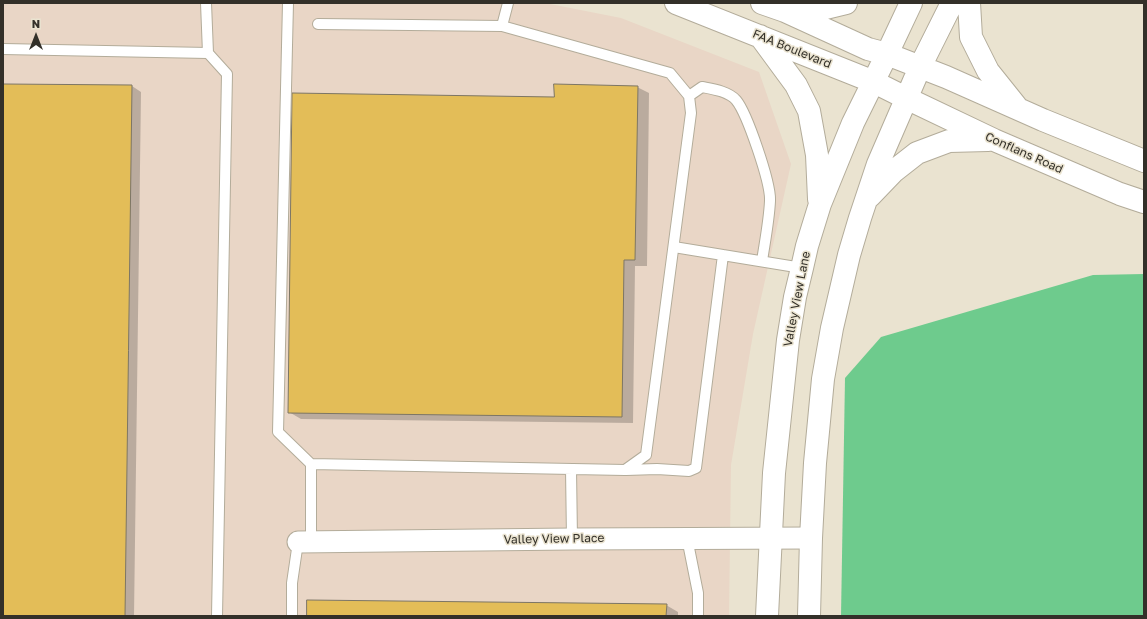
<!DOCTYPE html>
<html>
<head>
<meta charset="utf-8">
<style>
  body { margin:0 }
  #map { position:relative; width:1147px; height:619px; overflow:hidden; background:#eae3d0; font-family:"Golos Text",sans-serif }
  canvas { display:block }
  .frame { position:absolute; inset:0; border:4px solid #333029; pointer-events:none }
  .north { position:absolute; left:16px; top:16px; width:40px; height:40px; -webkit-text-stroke:3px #eae3d0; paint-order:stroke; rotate:0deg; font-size:11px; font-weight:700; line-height:16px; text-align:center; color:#333029 }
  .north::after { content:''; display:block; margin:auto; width:14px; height:18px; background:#333029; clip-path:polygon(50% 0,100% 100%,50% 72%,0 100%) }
</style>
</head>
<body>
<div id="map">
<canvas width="1147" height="619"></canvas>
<div class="frame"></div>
<div class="north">N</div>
</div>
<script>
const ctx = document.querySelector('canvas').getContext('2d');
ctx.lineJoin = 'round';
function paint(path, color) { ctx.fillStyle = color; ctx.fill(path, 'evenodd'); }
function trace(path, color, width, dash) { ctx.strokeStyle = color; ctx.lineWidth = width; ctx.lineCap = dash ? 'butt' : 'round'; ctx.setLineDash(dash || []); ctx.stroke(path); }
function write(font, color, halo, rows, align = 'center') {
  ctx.font = font + ' "Golos Text",sans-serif'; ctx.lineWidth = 3; ctx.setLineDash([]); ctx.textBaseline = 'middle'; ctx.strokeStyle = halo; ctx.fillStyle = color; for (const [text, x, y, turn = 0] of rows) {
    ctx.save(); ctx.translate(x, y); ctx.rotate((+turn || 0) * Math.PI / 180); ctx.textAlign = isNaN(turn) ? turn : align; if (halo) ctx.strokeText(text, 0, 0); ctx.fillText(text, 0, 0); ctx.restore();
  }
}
paint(new Path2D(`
  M 3,3 L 545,3 L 621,18 L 759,72 L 791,164 L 753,334 L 731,465 L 729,616 L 3,616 Z`), '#e9d6c6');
paint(new Path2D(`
  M 1144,274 L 1144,616 L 841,616 L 845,378 L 881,337 L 1093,275 Z`), '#6ecb8d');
paint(new Path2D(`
  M 3,85 L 132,86 L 141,92 L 134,616 L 3,616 Z
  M 637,87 L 649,93 L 647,266 L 635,266 L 633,423 L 301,419 L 289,412 L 555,98 Z
  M 666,605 L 678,612 L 678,616 L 308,616 Z`), '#0003');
const building = new Path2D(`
  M 3,84 L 132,85 L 125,616 L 3,616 Z
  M 554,84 L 638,86 L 635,260 L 624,260 L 622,417 L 288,413 L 292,93 L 554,97 Z
  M 307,600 L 667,604 L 666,616 L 307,616 Z`);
paint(building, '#e3bd58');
trace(building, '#7d7665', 1);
const lane = new Path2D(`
  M 206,3 L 208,53 L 227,74 L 217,616
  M 288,3 L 278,432 L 311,464 L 311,542
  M 502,26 L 508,3
  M 3,49 L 208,53
  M 689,96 L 702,87 C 712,89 728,91 736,100 C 747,113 771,183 770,201 C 769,221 765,241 762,261
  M 674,247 L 802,268
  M 311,464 L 625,470 L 646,455 L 691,113 L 689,96 L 670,73 L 502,26 L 318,24
  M 571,469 L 572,539
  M 626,470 L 657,469 L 689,471 L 696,468 L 723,255
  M 687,538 L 698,593 L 698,616
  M 292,616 L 292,583 L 298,542`);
const street = new Path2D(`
  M 298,542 L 572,539 L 811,538`);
const secondary = new Path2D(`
  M 676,3 L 874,82 L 906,98 L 994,140 L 1120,194 L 1144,202
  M 762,3 L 785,11 L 868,49 L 887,54 L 946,77 L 1043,120 L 1144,161
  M 969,3 L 971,37 L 988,71 L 1016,106
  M 788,11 L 813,11 L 846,3
  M 760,36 L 796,85 L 809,111 L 817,155 L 819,199
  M 870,196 L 894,171 L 917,153 L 949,141 L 988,140
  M 767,616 L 774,473 L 788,340 L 795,297 L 802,268 L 807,246 L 820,204 L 853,123 L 887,54 L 911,3
  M 809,616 L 811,538 L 815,463 L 823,379 L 832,328 L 849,255 L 860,218 L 878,164 L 920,67 L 952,3`);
trace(lane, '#b3ac9a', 12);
trace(street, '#b3ac9a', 23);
trace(secondary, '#b3ac9a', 24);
trace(lane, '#fff', 10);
trace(street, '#fff', 21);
trace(secondary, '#fff', 22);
write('12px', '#333029', '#eae3d0', [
  ["FAA Boulevard",792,49,22],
  ["Conflans Road",1024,153,24],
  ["Valley View Lane",797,299,-79],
  ["Valley View Place",554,539,-1]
]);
</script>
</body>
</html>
